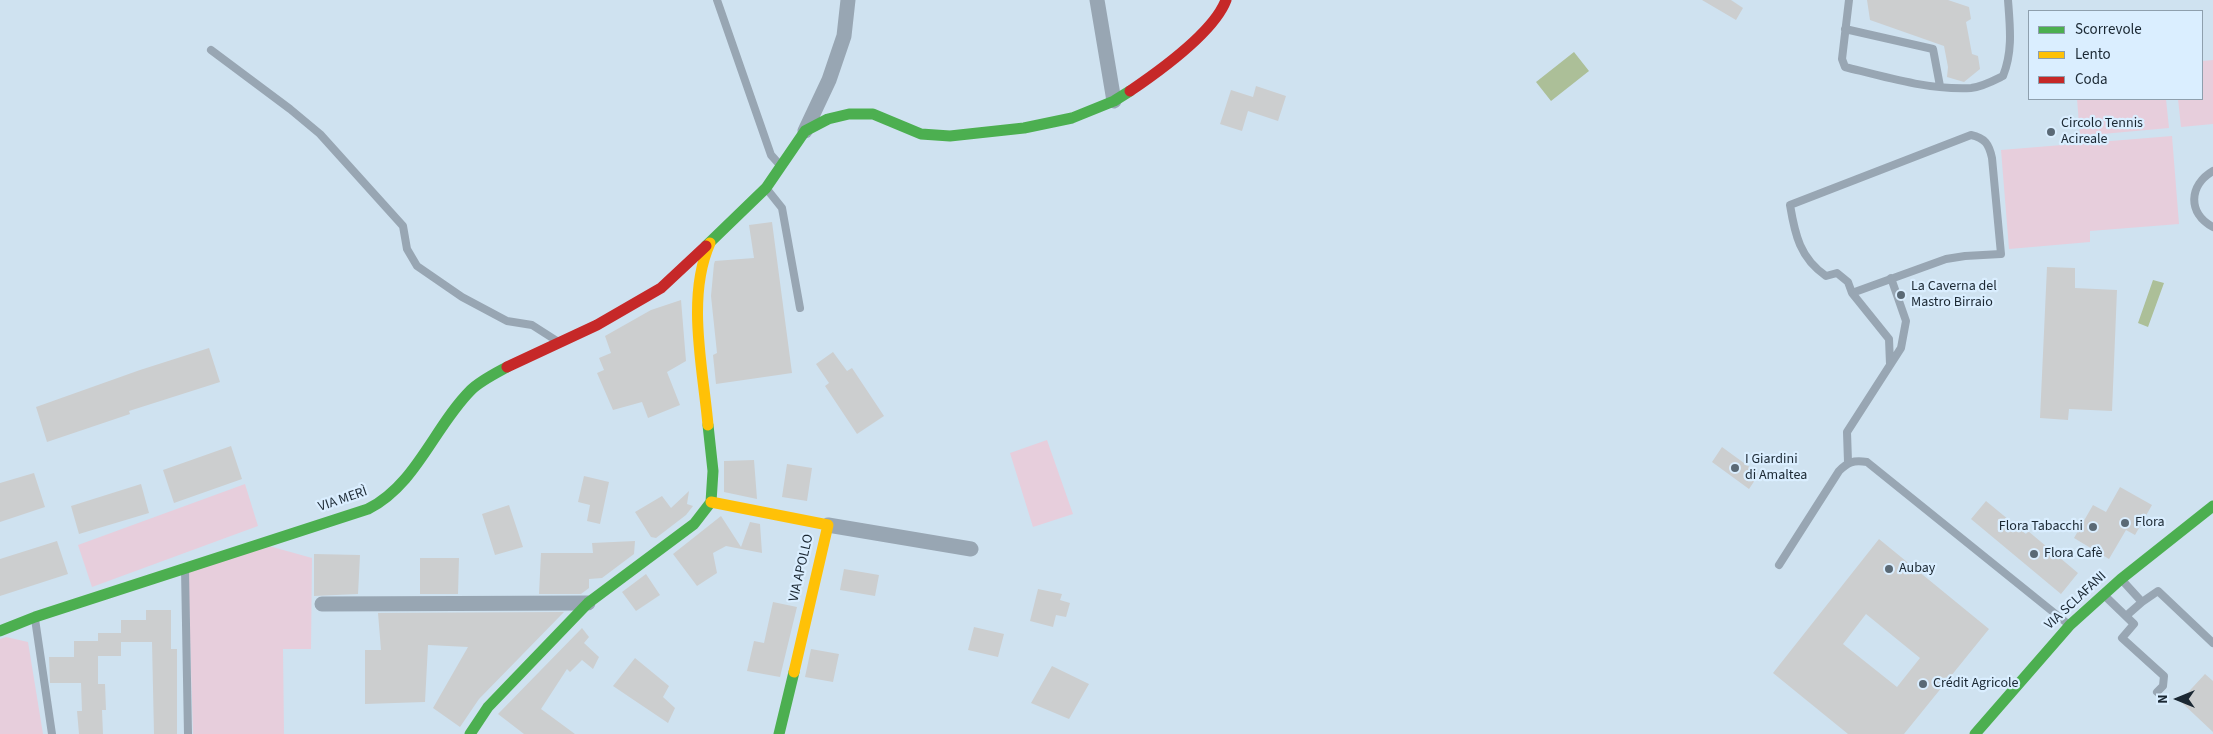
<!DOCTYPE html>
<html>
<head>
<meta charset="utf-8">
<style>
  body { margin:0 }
  #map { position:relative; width:2213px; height:734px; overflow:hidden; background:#cfe2f0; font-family:"Source Sans 3",sans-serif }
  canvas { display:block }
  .legend { position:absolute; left:2028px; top:10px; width:175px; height:90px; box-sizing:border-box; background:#daeeff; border:1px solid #8e9fad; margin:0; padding:6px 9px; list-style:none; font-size:15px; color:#1b2833 }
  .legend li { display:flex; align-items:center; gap:10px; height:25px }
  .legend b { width:25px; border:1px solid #8e9fad }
  .north { position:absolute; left:2153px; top:674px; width:50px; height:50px; -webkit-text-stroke:4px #daeeff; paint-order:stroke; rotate:270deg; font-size:14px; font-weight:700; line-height:20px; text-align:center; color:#1b2833 }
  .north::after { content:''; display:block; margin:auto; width:18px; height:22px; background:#1b2833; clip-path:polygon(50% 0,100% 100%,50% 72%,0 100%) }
</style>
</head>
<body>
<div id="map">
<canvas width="2213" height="734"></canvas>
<ul class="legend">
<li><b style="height:6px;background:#4caf50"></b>Scorrevole</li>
<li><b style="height:6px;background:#ffc107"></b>Lento</li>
<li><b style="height:6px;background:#c62828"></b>Coda</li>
</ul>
<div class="north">N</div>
</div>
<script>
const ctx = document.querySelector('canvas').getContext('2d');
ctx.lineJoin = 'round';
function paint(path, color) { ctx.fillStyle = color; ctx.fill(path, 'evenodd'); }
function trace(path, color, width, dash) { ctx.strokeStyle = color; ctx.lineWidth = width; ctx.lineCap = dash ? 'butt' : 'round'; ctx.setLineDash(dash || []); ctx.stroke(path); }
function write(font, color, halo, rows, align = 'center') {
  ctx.font = font + ' "Source Sans 3",sans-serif'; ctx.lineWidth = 4.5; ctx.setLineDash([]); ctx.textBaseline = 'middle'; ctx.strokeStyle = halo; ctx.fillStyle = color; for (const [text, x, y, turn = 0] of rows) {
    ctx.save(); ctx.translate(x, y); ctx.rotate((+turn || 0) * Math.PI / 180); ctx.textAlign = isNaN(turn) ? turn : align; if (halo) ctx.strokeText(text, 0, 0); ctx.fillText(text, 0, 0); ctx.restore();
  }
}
paint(new Path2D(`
  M 2213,60 L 2213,124 L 2181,127 L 2178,99 L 2202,99 L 2202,61 Z
  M 2077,99 L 2166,99 L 2169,128 L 2080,136 Z
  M 2172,136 L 2179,224 L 2090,231 L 2090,242 L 2009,249 L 2001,150 Z
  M 1047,440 L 1073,514 L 1033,527 L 1010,453 Z
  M 245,484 L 258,526 L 92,587 L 78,545 Z
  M 269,546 L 312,558 L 311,649 L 283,649 L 284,734 L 193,734 L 188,572 Z
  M 6,637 L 28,642 L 43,734 L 0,734 L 0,639 Z`), '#e7cedc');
paint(new Path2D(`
  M 1574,52 L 1589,71 L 1551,101 L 1536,82 Z
  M 2153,280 L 2164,283 L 2148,327 L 2138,323 Z`), '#acbf98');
paint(new Path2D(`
  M 1702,0 L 1731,0 L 1743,8 L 1736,20 Z
  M 1867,0 L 1948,0 L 1969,7 L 1971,19 L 1966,22 L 1972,54 L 1978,56 L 1980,69 L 1964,82 L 1947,77 L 1948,67 L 1944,46 L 1870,20 Z
  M 1256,86 L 1286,96 L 1278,121 L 1248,111 L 1242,131 L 1220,124 L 1231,90 L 1253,97 Z
  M 772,222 L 792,373 L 716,384 L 713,355 L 717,353 L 711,296 L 714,264 L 715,261 L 754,258 L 749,225 Z
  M 2047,267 L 2075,268 L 2075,288 L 2117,290 L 2112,411 L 2069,409 L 2068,420 L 2040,418 Z
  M 681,300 L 686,361 L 667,372 L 680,405 L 648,418 L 642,402 L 613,410 L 597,373 L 604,370 L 599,358 L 611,353 L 605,336 L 651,310 Z
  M 209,348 L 220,382 L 129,411 L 130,414 L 47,442 L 36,407 L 140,370 Z
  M 833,352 L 847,371 L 852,368 L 884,416 L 857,434 L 825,386 L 829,383 L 816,364 Z
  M 231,446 L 242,479 L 174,503 L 163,470 Z
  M 1722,447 L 1759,474 L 1749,489 L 1712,462 Z
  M 754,460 L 757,499 L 724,492 L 724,461 Z
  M 787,464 L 812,468 L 807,501 L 782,497 Z
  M 34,473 L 45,507 L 0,522 L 0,483 Z
  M 584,476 L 609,482 L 600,524 L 587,521 L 590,505 L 578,502 Z
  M 141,484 L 149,513 L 79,534 L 71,506 Z
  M 2120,487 L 2152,505 L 2135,535 L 2126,530 L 2109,559 L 2074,538 L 2093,505 L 2106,512 Z
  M 689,491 L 687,504 L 693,506 L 686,515 L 656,538 L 651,537 L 635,512 L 662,496 L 671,508 Z
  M 1986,501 L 2026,534 L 2028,531 L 2078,573 L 2061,594 L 1971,519 Z
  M 509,505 L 523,547 L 495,555 L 482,514 Z
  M 721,516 L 741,547 L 750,522 L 760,524 L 762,553 L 726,546 L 713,553 L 717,573 L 697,586 L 673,554 Z
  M 1879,539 L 1989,629 L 1904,734 L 1848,734 L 1773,673 ZM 1866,614 L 1920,658 L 1897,687 L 1843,644 Z
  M 57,541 L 68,574 L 0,596 L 0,559 Z
  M 635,541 L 634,554 L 602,578 L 589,579 L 589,588 L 581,594 L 539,594 L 541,553 L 593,553 L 592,543 Z
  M 314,554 L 360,555 L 358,594 L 314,596 Z
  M 420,558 L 459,558 L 458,594 L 420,594 Z
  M 844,569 L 879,575 L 875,596 L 840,590 Z
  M 646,574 L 660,595 L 636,611 L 622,592 Z
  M 1038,589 L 1062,594 L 1060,600 L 1070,603 L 1066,617 L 1056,615 L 1053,627 L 1030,621 Z
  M 773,602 L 797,607 L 780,677 L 747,671 L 754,641 L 764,643 Z
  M 146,610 L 171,610 L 171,649 L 177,649 L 177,734 L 154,734 L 152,642 L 121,642 L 121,656 L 98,656 L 98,684 L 105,684 L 106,710 L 102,710 L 103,734 L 79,734 L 77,711 L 82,711 L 81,683 L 50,683 L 49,657 L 74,657 L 74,641 L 98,641 L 98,633 L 121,633 L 121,620 L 146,620 Z
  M 564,612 L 479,699 L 460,727 L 433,708 L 468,647 L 428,645 L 425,702 L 365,704 L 365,650 L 381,650 L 378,613 Z
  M 974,627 L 1004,634 L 998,657 L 968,650 Z
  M 582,628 L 589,637 L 584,643 L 599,657 L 593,669 L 582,660 L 570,672 L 567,669 L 541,709 L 575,734 L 524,734 L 498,714 Z
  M 811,649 L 839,654 L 833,682 L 805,677 Z
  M 635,658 L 669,686 L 663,697 L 675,708 L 668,723 L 613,686 Z
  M 1052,666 L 1089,684 L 1069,719 L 1031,703 Z
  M 2205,674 L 2213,681 L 2213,732 L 2180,701 Z`), '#cccecf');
trace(new Path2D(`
  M 717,0 L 771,155 L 780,165
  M 1849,0 L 1842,59 L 1845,67 C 1885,77 1928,90 1971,88 C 1982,87 1993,81 2003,76 C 2013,51 2010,27 2008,0
  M 1845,29 L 1933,49 L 1940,86
  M 211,50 L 290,109 L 320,134 L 403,226 L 407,249 L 417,266 L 462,297 L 507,321 L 532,325 L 557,341
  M 2213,171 C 2189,185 2187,213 2213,227
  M 766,188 L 782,208 L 800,308
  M 1852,293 L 1946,259 L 1965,256 L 2001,254 L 1992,158 C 1989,144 1985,138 1971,135 L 1790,205 C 1795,235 1800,258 1826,276 L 1837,273 L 1848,282 L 1852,293 L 1889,339 L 1890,364
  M 1848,462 L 1847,432 L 1901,348 L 1906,321 L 1891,278
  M 1779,565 L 1839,471 C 1848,462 1853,460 1867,462 L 2068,624
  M 185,569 L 188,734
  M 2121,579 L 2142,602 L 2158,591 L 2213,643
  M 2105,596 L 2134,624 L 2122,638 L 2164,676 L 2163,686 L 2157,692
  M 2126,616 L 2142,602
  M 35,619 L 52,734`), '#98a6b3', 8);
trace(new Path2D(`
  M 1097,0 L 1114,101
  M 805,131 L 829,80 L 844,36 L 848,0
  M 828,525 L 971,549
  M 322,604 L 588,603`), '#98a6b3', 15);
trace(new Path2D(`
  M 706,246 L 766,188 L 805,131 L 828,119 L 849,114 L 873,114 L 921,134 L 950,136 L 1024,128 L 1072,118 L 1114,101 L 1130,91
  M 0,631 L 35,617 L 368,509 C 416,485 434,427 471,390 C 480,381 496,373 507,367
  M 470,734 L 488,707 L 588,603 L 694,524 L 711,502 L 713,471 L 708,425
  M 779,734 L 794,672
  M 1975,734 L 2070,625 L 2121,579 L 2213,506`), '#4caf50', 11);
trace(new Path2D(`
  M 708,425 C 703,368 686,297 710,243
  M 711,502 L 828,525 L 794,672`), '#ffc107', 11);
trace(new Path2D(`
  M 1130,91 C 1158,72 1214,32 1226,0
  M 507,367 L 597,325 L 661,288 L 706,246`), '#c62828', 11);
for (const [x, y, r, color] of [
  [2051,132,5,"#5a6975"],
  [1901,295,5,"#5a6975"],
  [1735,468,5,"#5a6975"],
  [2125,523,5,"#5a6975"],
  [2093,527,5,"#5a6975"],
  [2034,554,5,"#5a6975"],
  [1889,569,5,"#5a6975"],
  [1923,684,5,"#5a6975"]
]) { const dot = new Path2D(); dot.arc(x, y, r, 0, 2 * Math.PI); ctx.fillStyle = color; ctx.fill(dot); trace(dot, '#daeeff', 2); }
write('14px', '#1b2833', '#daeeff', [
  ["Circolo Tennis",2061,124],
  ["Acireale",2061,140],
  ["La Caverna del",1911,287],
  ["Mastro Birraio",1911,303],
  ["I Giardini",1745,460],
  ["di Amaltea",1745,476],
  ["Flora",2135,523],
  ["Flora Tabacchi",2083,527,"right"],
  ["Flora Cafè",2044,554],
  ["Aubay",1899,569],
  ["Crédit Agricole",1933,684]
], 'left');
write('14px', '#1b2833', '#daeeff', [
  ["VIA MERÌ",343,500,-19],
  ["VIA APOLLO",802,568,-77],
  ["VIA SCLAFANI",2076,601,-43]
]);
</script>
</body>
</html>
